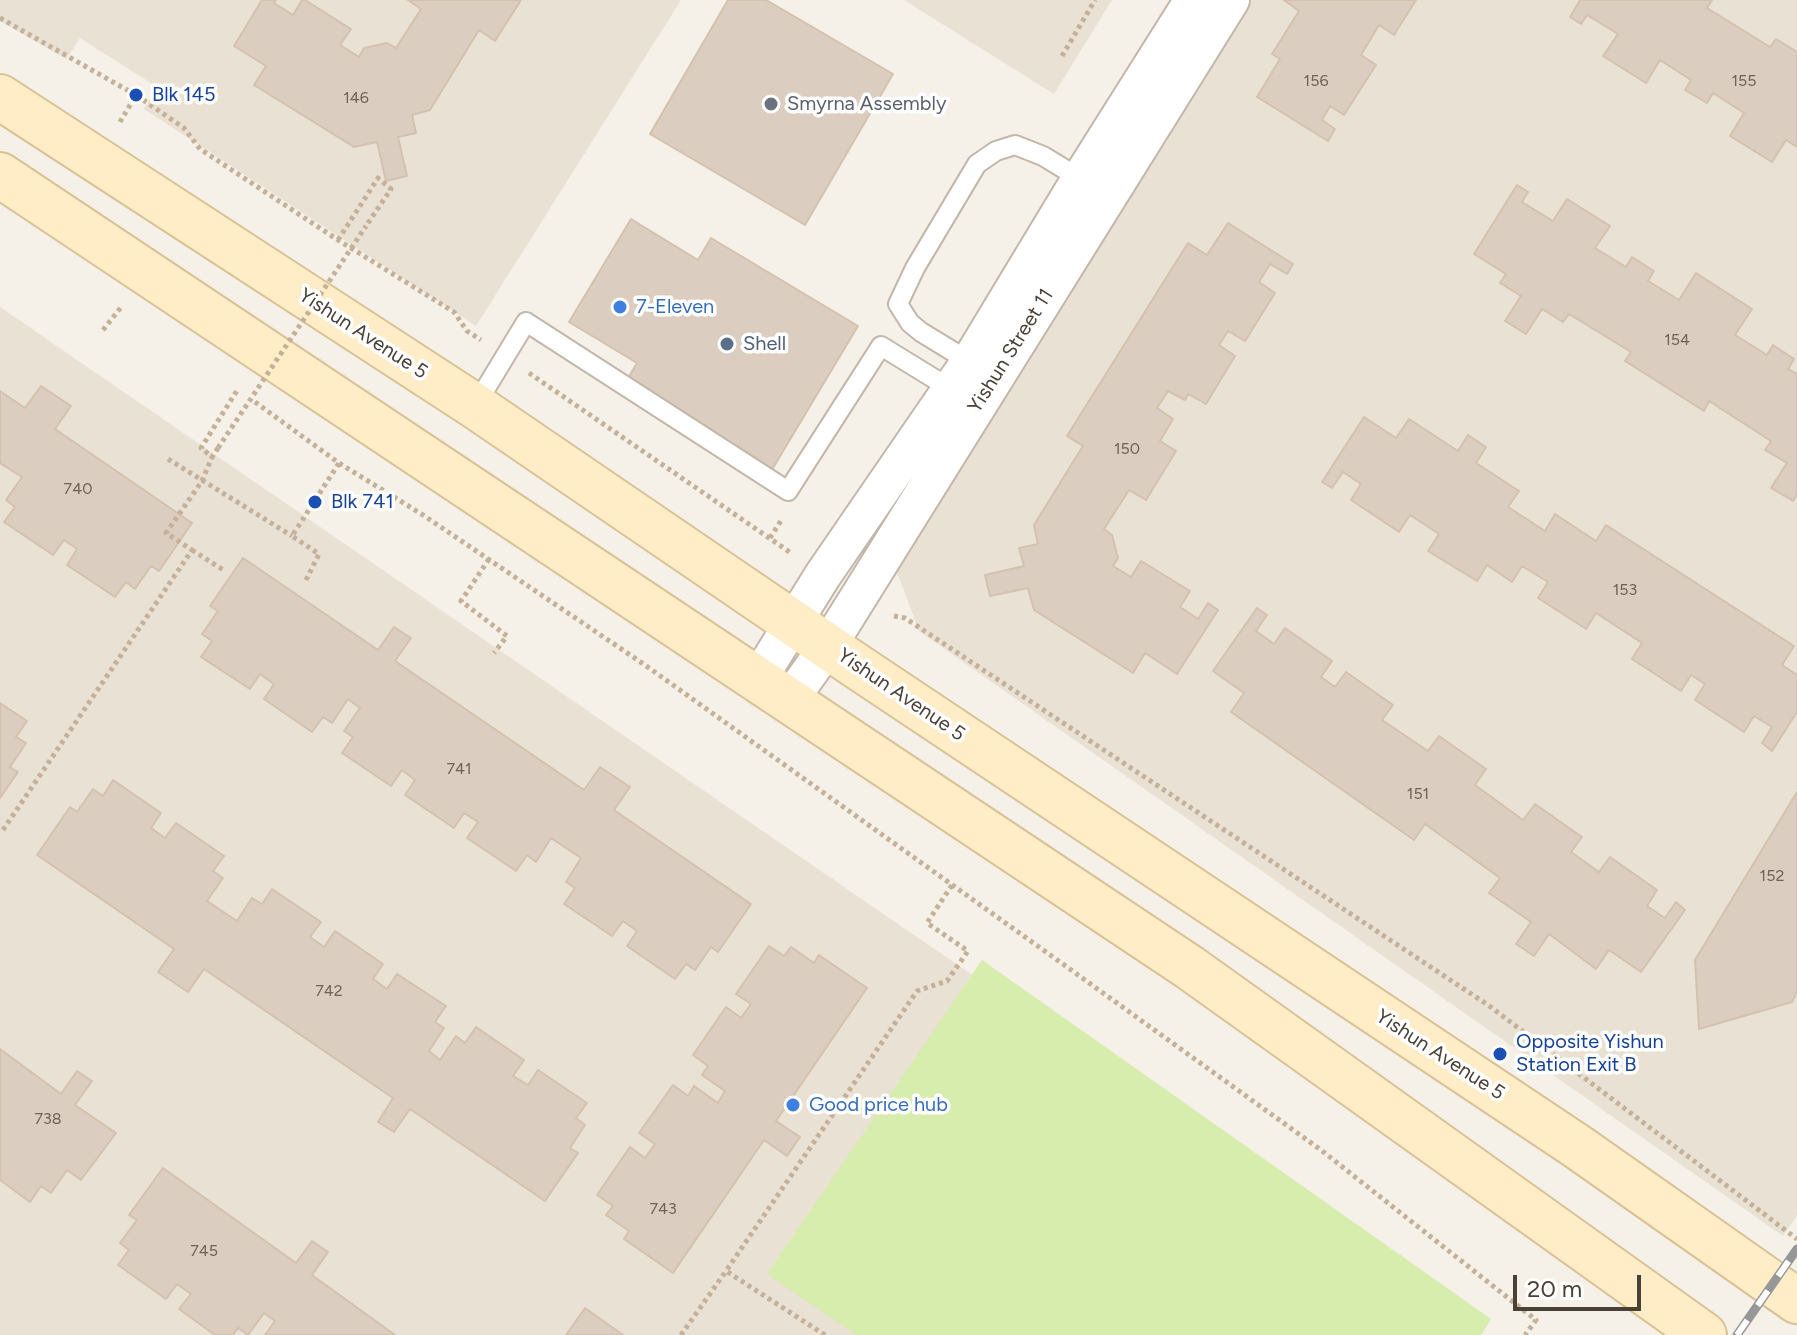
<!DOCTYPE html>
<html>
<head>
<meta charset="utf-8">
<style>
  body { margin:0 }
  #map { position:relative; width:1797px; height:1335px; overflow:hidden; background:#f5f0e8; font-family:Figtree,sans-serif }
  canvas { display:block }
  .scale { position:absolute; left:1513px; top:1275px; width:128px; height:36px; box-sizing:border-box; border:4px solid #494036; border-top:0; padding-left:10px; font-size:24px; line-height:28px; white-space:nowrap; color:#494036; -webkit-text-stroke:6px #fff; paint-order:stroke }
</style>
</head>
<body>
<div id="map">
<canvas width="1797" height="1335"></canvas>
<div class="scale">20 m</div>
</div>
<script>
const ctx = document.querySelector('canvas').getContext('2d');
ctx.lineJoin = 'round';
function paint(path, color) { ctx.fillStyle = color; ctx.fill(path, 'evenodd'); }
function trace(path, color, width, dash) { ctx.strokeStyle = color; ctx.lineWidth = width; ctx.lineCap = dash ? 'butt' : 'round'; ctx.setLineDash(dash || []); ctx.stroke(path); }
function write(font, color, halo, rows, align = 'center') {
  ctx.font = font + ' Figtree,sans-serif'; ctx.lineWidth = 7; ctx.setLineDash([]); ctx.textBaseline = 'middle'; ctx.strokeStyle = halo; ctx.fillStyle = color; for (const [text, x, y, turn = 0] of rows) {
    ctx.save(); ctx.translate(x, y); ctx.rotate((+turn || 0) * Math.PI / 180); ctx.textAlign = isNaN(turn) ? turn : align; if (halo) ctx.strokeText(text, 0, 0); ctx.fillText(text, 0, 0); ctx.restore();
  }
}
paint(new Path2D(`
  M 0,0 L 681,0 L 476,326 L 144,109 L 157,87 L 80,38 L 66,59 L 0,21 Z
  M 904,0 L 1112,0 L 1054,94 Z
  M 1252,0 L 1797,0 L 1797,1215 L 1783,1236 L 919,631 L 895,567 Z
  M 0,307 L 1029,1014 L 898,1335 L 0,1335 Z`), '#eae1d5');
paint(new Path2D(`
  M 982,960 L 1491,1319 L 1481,1335 L 857,1335 L 767,1274 Z`), '#d6edad');
const building = new Path2D(`
  M 262,0 L 276,0 L 274,3 L 293,15 L 302,0 L 305,0 L 351,29 L 340,45 L 359,57 L 364,48 L 387,43 L 396,48 L 421,9 L 408,0 L 521,0 L 495,41 L 479,30 L 430,110 L 412,115 L 416,133 L 398,137 L 407,176 L 386,181 L 377,142 L 354,147 L 254,85 L 266,66 L 234,46 Z
  M 728,0 L 766,0 L 893,74 L 805,225 L 650,134 Z
  M 1416,0 L 1394,35 L 1379,25 L 1361,55 L 1376,65 L 1344,115 L 1330,106 L 1322,120 L 1335,129 L 1328,141 L 1257,97 L 1280,59 L 1272,54 L 1299,11 L 1284,0 Z
  M 1580,0 L 1712,0 L 1707,8 L 1770,47 L 1776,39 L 1797,52 L 1797,147 L 1786,140 L 1772,162 L 1730,136 L 1744,113 L 1713,93 L 1707,103 L 1685,90 L 1691,80 L 1660,60 L 1646,83 L 1603,56 L 1618,34 L 1587,15 L 1581,24 L 1570,17 Z
  M 1517,185 L 1528,192 L 1522,202 L 1553,221 L 1567,199 L 1610,226 L 1595,248 L 1626,267 L 1632,257 L 1654,271 L 1648,281 L 1679,300 L 1696,273 L 1752,309 L 1735,335 L 1767,355 L 1773,345 L 1794,359 L 1788,369 L 1797,374 L 1797,494 L 1793,501 L 1771,488 L 1787,463 L 1765,450 L 1771,441 L 1709,401 L 1704,411 L 1625,361 L 1631,352 L 1569,314 L 1563,322 L 1542,309 L 1526,334 L 1505,321 L 1521,296 L 1500,283 L 1506,274 L 1474,254 Z
  M 631,219 L 698,260 L 711,238 L 858,326 L 770,473 L 624,385 L 637,363 L 569,322 Z
  M 1228,223 L 1293,264 L 1287,274 L 1270,264 L 1259,282 L 1275,293 L 1245,341 L 1228,331 L 1219,345 L 1235,356 L 1206,404 L 1188,394 L 1185,400 L 1168,391 L 1157,408 L 1173,419 L 1160,441 L 1176,451 L 1146,500 L 1129,490 L 1104,529 L 1112,535 L 1118,558 L 1113,566 L 1131,577 L 1141,561 L 1190,591 L 1180,607 L 1198,619 L 1208,603 L 1218,610 L 1177,674 L 1145,653 L 1133,673 L 1034,610 L 1028,588 L 990,596 L 985,575 L 1024,566 L 1019,548 L 1038,544 L 1034,525 L 1083,446 L 1067,436 L 1188,243 L 1207,255 Z
  M 41,386 L 71,406 L 55,429 L 192,523 L 159,571 L 151,566 L 135,589 L 126,582 L 115,597 L 67,565 L 77,549 L 64,540 L 53,555 L 4,522 L 15,507 L 6,500 L 22,477 L 0,463 L 0,391 L 25,408 Z
  M 1364,417 L 1396,438 L 1409,419 L 1458,451 L 1468,435 L 1486,447 L 1476,463 L 1519,491 L 1508,507 L 1545,531 L 1555,514 L 1596,541 L 1606,525 L 1794,646 L 1782,665 L 1797,675 L 1797,712 L 1772,751 L 1762,743 L 1772,727 L 1754,716 L 1744,732 L 1695,700 L 1705,684 L 1691,675 L 1681,691 L 1632,659 L 1642,643 L 1596,613 L 1586,629 L 1538,598 L 1548,582 L 1522,566 L 1512,582 L 1487,565 L 1477,581 L 1428,551 L 1439,534 L 1410,515 L 1399,532 L 1351,500 L 1361,484 L 1343,472 L 1332,488 L 1322,482 Z
  M 243,558 L 378,650 L 394,627 L 411,638 L 395,661 L 584,790 L 600,767 L 630,787 L 614,810 L 751,904 L 718,952 L 711,947 L 695,970 L 686,964 L 675,979 L 627,946 L 637,931 L 623,921 L 612,936 L 564,904 L 575,888 L 566,882 L 581,858 L 551,838 L 536,862 L 527,855 L 516,871 L 467,838 L 478,822 L 464,813 L 454,828 L 405,795 L 415,780 L 402,770 L 391,786 L 342,753 L 353,737 L 344,731 L 360,708 L 348,699 L 332,723 L 323,717 L 312,732 L 264,699 L 274,684 L 260,674 L 250,689 L 201,657 L 212,641 L 202,634 L 218,611 L 210,606 Z
  M 1257,608 L 1267,615 L 1256,631 L 1274,644 L 1285,628 L 1332,661 L 1321,677 L 1335,687 L 1346,672 L 1393,705 L 1382,720 L 1428,751 L 1439,736 L 1486,769 L 1475,785 L 1523,820 L 1535,804 L 1582,837 L 1571,852 L 1599,872 L 1610,857 L 1657,890 L 1647,906 L 1665,918 L 1676,902 L 1685,910 L 1641,972 L 1609,950 L 1596,969 L 1549,934 L 1534,956 L 1516,944 L 1531,922 L 1489,893 L 1500,878 L 1425,824 L 1414,840 L 1231,712 L 1244,693 L 1213,671 Z
  M 0,703 L 27,721 L 16,737 L 26,743 L 10,767 L 18,772 L 0,798 Z
  M 113,780 L 161,813 L 151,828 L 165,838 L 176,823 L 224,856 L 213,871 L 223,878 L 207,901 L 237,921 L 252,898 L 262,904 L 272,889 L 321,922 L 310,937 L 324,947 L 335,931 L 383,964 L 373,979 L 387,989 L 397,974 L 446,1006 L 435,1022 L 444,1028 L 429,1051 L 440,1060 L 456,1036 L 465,1043 L 476,1027 L 524,1060 L 513,1076 L 528,1085 L 538,1070 L 587,1103 L 576,1118 L 585,1125 L 570,1148 L 578,1153 L 545,1201 L 410,1109 L 394,1132 L 378,1122 L 393,1098 L 204,969 L 188,992 L 158,972 L 174,949 L 37,855 L 70,807 L 77,812 L 93,789 L 103,796 Z
  M 1797,792 L 1797,992 L 1792,1002 L 1699,1029 L 1695,960 Z
  M 769,946 L 784,956 L 791,947 L 814,963 L 819,955 L 867,988 L 776,1121 L 800,1137 L 787,1156 L 764,1140 L 673,1273 L 624,1239 L 629,1231 L 606,1215 L 613,1206 L 597,1195 L 630,1147 L 645,1158 L 655,1144 L 639,1133 L 673,1085 L 688,1096 L 694,1086 L 718,1103 L 725,1091 L 702,1075 L 708,1066 L 693,1055 L 726,1007 L 741,1018 L 751,1004 L 736,994 Z
  M 0,1049 L 61,1094 L 77,1071 L 92,1081 L 75,1105 L 116,1133 L 81,1180 L 67,1170 L 51,1193 L 41,1186 L 30,1202 L 0,1180 Z
  M 163,1168 L 296,1263 L 312,1241 L 328,1252 L 312,1275 L 395,1335 L 265,1335 L 275,1321 L 264,1313 L 248,1335 L 238,1328 L 233,1335 L 215,1335 L 179,1309 L 191,1294 L 177,1284 L 166,1299 L 118,1265 L 129,1250 L 120,1243 L 137,1220 L 129,1215 Z
  M 585,1308 L 623,1335 L 566,1335 Z`);
paint(building, '#dbcdbf');
trace(building, '#d4c2ae', 2);
const lane = new Path2D(`
  M 975,365 L 921,332 L 910,323 L 898,304 L 915,268 L 977,164 L 996,151 L 1015,145 L 1043,156 L 1084,181
  M 475,406 L 526,322 L 788,491 L 881,346 L 951,389`);
const street = new Path2D(`
  M 757,681 L 823,575 L 970,361 L 1080,179 L 1193,0
  M 789,701 L 828,646 L 1231,0`);
const secondary = new Path2D(`
  M 0,97 L 475,406 L 855,665 L 1578,1147 L 1797,1301
  M 0,175 L 1189,967 L 1704,1335`);
trace(lane, '#c2b7a9', 22);
trace(street, '#c2b7a9', 40);
trace(secondary, '#d9c193', 48);
trace(new Path2D(`
  M 0,18 L 136,95
  M 1062,56 L 1095,0
  M 120,122 L 136,95 L 184,128 L 200,149 L 338,240 L 454,312 L 467,331 L 481,340
  M 338,240 L 378,178 L 391,189 L 366,226
  M 103,330 L 122,306
  M 529,373 L 791,553
  M 255,402 L 339,463 L 423,515 L 645,665 L 1067,967 L 1321,1150 L 1536,1320 L 1525,1335
  M 218,448 L 212,457 L 201,448 L 238,389
  M 168,459 L 292,536
  M 770,538 L 782,519
  M 192,550 L 225,571
  M 489,559 L 461,601 L 507,636 L 494,653
  M 306,580 L 319,554 L 292,536 L 339,463
  M 894,616 L 905,618 L 1488,1005 L 1797,1239
  M 3,830 L 192,550 L 166,533 L 202,481 L 212,457
  M 681,1335 L 726,1271
  M 825,1335 L 726,1271 L 917,991 L 947,981 L 968,951 L 927,923 L 952,885`), '#c5b199', 5, [4, 4]);
trace(lane, '#fff', 18);
trace(street, '#fff', 36);
trace(secondary, '#ffedc8', 44);
const rail = new Path2D(`
  M 1737,1335 L 1797,1249`);
trace(rail, '#979797', 9);
trace(rail, '#fff', 6, [18]);
trace(new Path2D(`
  M 218,448 L 366,226`), '#c5b199', 5, [4, 4]);
for (const [x, y, r, color] of [
  [136,95,8,"#1a4fb4"],
  [771,104,8,"#6b7280"],
  [620,307,8,"#3f7fe0"],
  [727,344,8,"#5c6f8a"],
  [315,502,8,"#1a4fb4"],
  [1500,1054,8,"#1a4fb4"],
  [793,1105,8,"#3f7fe0"]
]) { const dot = new Path2D(); dot.arc(x, y, r, 0, 2 * Math.PI); ctx.fillStyle = color; ctx.fill(dot); trace(dot, '#fff', 3); }
write('16px', '#6e6358', null, [
  ["156",1316,81],
  ["155",1744,81],
  ["146",356,98],
  ["154",1677,340],
  ["150",1127,449],
  ["740",78,489],
  ["153",1625,590],
  ["741",459,769],
  ["151",1418,794],
  ["152",1772,876],
  ["742",329,991],
  ["738",48,1119],
  ["743",663,1209],
  ["745",204,1251]
]);
write('20px', '#164399', '#fff', [
  ["Blk 145",152,95],
  ["Blk 741",331,502],
  ["Opposite Yishun",1516,1042],
  ["Station Exit B",1516,1065]
], 'left');
write('20px', '#5b616d', '#fff', [
  ["Smyrna Assembly",787,104]
], 'left');
write('20px', '#366cbe', '#fff', [
  ["7-Eleven",636,307],
  ["Good price hub",809,1105]
], 'left');
write('20px', '#494036', '#fff', [
  ["Yishun Avenue 5",363,334,33],
  ["Yishun Street 11",1011,351,-58],
  ["Yishun Avenue 5",901,695,34],
  ["Yishun Avenue 5",1440,1055,33]
]);
write('20px', '#4e5e75', '#fff', [
  ["Shell",743,344]
], 'left');
</script>
</body>
</html>
